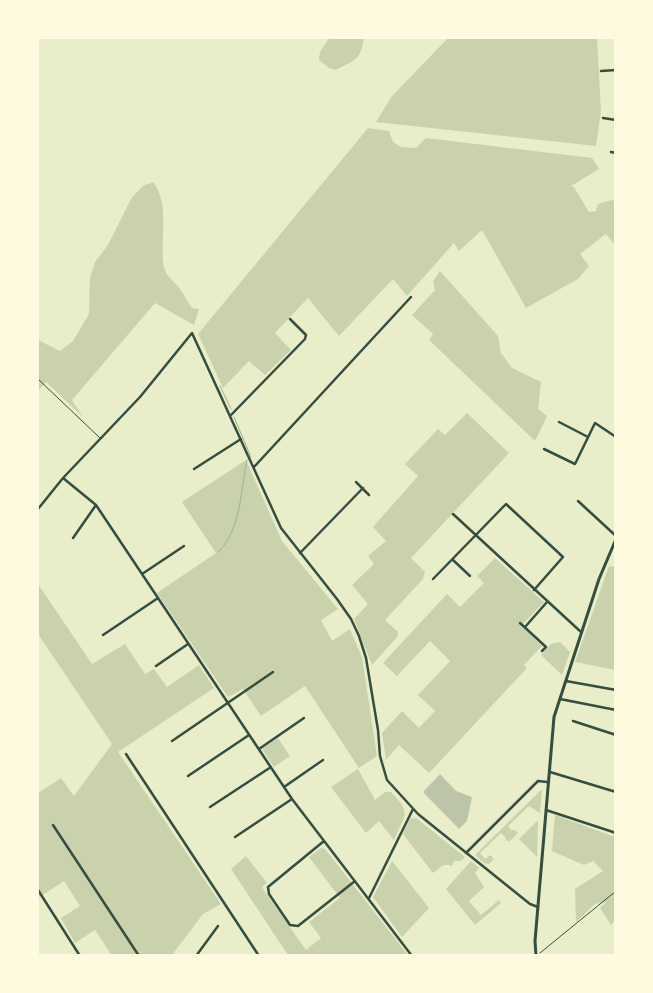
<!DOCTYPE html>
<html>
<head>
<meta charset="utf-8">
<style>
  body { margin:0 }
  #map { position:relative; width:653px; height:993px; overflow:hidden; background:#e9edc9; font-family:"Roboto Condensed",sans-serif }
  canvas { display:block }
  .frame { position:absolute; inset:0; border:39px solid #fefae0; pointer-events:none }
</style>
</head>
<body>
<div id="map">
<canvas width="653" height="993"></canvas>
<div class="frame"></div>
</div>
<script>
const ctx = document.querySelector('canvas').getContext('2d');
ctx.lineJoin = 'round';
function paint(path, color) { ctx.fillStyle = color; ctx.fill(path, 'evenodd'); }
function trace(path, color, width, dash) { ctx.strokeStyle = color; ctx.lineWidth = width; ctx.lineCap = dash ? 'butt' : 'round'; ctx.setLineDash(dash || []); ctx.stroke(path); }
paint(new Path2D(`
  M 329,38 L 364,38 C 361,60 354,61 335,70 L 329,68 L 319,60 L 320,52 Z
  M 448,38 L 597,38 L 601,112 L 596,146 L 376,122 L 392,96 Z
  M 368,128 L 389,131 L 393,142 L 401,147 L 416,148 L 426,138 L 592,158 L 599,169 L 571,186 L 574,187 L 589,212 L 596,211 L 598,204 L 615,199 L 615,245 L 606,234 L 580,254 L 589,266 L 578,279 L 526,308 L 482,230 L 459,251 L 454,243 L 407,296 L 393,279 L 339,336 L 308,298 L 275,333 L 291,350 L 265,375 L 249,361 L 223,388 L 198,334 Z
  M 153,182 C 171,205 159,239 164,267 C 166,277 174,281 180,289 C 185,295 187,302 192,308 L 199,309 L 194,325 L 155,303 L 72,400 L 83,417 L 46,382 L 38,391 L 38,340 L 60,351 L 73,341 L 89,314 L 90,277 L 95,262 L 108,245 L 132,197 L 143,186 Z
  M 440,271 L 498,336 L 501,353 L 512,368 L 541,382 L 538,409 L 547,416 L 535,441 L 429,340 L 433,334 L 412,315 L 435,290 L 433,281 Z
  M 467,413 L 509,453 L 411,558 L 425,572 L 423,579 L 385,620 L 398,632 L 398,636 L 372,665 L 354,619 L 368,604 L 352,585 L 374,564 L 368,556 L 386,541 L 373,527 L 418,476 L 405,464 L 438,429 L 445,435 Z
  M 246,460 L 282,541 L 338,609 L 321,620 L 332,641 L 350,629 L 362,657 L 377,756 L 359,768 L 305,686 L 261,716 L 243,689 L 228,697 L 157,593 L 216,553 L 182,502 Z
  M 495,558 L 544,602 L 521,626 L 542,646 L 524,665 L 527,668 L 429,773 L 399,745 L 386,760 L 382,733 L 402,711 L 419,728 L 435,711 L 418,695 L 450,661 L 430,641 L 397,676 L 383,663 L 447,594 L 460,607 L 484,583 L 477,576 Z
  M 609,566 L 615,567 L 615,670 L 575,662 Z
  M 38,584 L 92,664 L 125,644 L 145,674 L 154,669 L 167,687 L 199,665 L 214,688 L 118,752 L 221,904 L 203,914 L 172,955 L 112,956 L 95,930 L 75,943 L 61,918 L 80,906 L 64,881 L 38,898 L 38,793 L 61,778 L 74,796 L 112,744 L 38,634 Z
  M 560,642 L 570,652 L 562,675 L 541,655 L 551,644 Z
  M 278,738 L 290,756 L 274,767 L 262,749 Z
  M 358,769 L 375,800 L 385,792 L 391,792 C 412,814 405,814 394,840 L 379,821 L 366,833 L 331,787 Z
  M 542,789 L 540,813 L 529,806 L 508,826 L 511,830 L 515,830 L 518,833 L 509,842 L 507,840 L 505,841 L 506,838 L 501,833 L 480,853 L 485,859 L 490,855 L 494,859 L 489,864 L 484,863 L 475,855 Z
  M 555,815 L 615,837 L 615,889 L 612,892 L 615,894 L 615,921 L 611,925 L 600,908 L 606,902 L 595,904 L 576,922 L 575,889 L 603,871 L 593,861 L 584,865 L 552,851 Z
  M 416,818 L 465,857 L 461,861 L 454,861 L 452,866 C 442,862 441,868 433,873 L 403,834 L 410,819 Z
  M 538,820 L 537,857 L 519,839 Z
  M 321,848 L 325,849 L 408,955 L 288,955 L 231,869 L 246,856 L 267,883 L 262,887 L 265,892 L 306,950 L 321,938 L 309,922 L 340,898 L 309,857 Z
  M 392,861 L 429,908 L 402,937 L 373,897 Z
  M 471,861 L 479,868 L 475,873 L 484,887 L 469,901 L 481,915 L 499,900 L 501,903 L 475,925 L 446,889 Z`), '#cad2ad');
trace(new Path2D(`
  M 220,386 L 231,409
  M 234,417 L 251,457
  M 218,552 C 241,531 241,488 247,460`), '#a3b18a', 1);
paint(new Path2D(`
  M 440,774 L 456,791 L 472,797 L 467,821 L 459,829 L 423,792 Z`), '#bcc5a7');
trace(new Path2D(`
  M 540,953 L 616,891`), '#344e41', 1);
trace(new Path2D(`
  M 38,379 L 100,438`), '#344e41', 1);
trace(new Path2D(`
  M 601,71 L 616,70
  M 603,118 L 616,120
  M 611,152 L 616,153
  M 231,415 L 305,339 L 306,335 L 290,319
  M 559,422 L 588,437
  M 544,449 L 575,464 L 595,423 L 616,437
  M 254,467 L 411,297
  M 194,469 L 241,439
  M 63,478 L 96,505 L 292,799 L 412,956
  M 356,482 L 369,495
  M 578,501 L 616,536
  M 38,509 L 63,478 L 140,397 L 192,333 L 281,528 L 337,599 L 351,619 L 359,636 L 366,658 L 378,730 L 380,756 L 387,780 L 418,814 L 530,904 L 538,907
  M 453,514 L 581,632
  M 73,538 L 96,505
  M 300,553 L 363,488
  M 453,560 L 470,576
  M 142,574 L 184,546
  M 433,579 L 506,504 L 563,557 L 534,590
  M 520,623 L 546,647 L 542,651
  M 525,627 L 547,602
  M 103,635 L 158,598
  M 156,666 L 188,644
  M 566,681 L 616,690
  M 560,699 L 616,710
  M 573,721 L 616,735
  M 172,741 L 273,672
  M 259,749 L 304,718
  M 126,754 L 259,956
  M 550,772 L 616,792
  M 188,776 L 249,735
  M 284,787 L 323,760
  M 210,807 L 271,767
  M 546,810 L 616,833
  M 53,825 L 139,956
  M 235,837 L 292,799
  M 324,841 L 268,887 L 269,894 L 290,925 L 298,926 L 355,881
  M 466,853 L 538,781 L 547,782
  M 38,890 L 80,956
  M 369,898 L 413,809
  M 196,956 L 218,926`), '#344e41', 2.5);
trace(new Path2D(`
  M 536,956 L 535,941 L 554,717 L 599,579 L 616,539`), '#344e41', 3);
</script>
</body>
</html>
